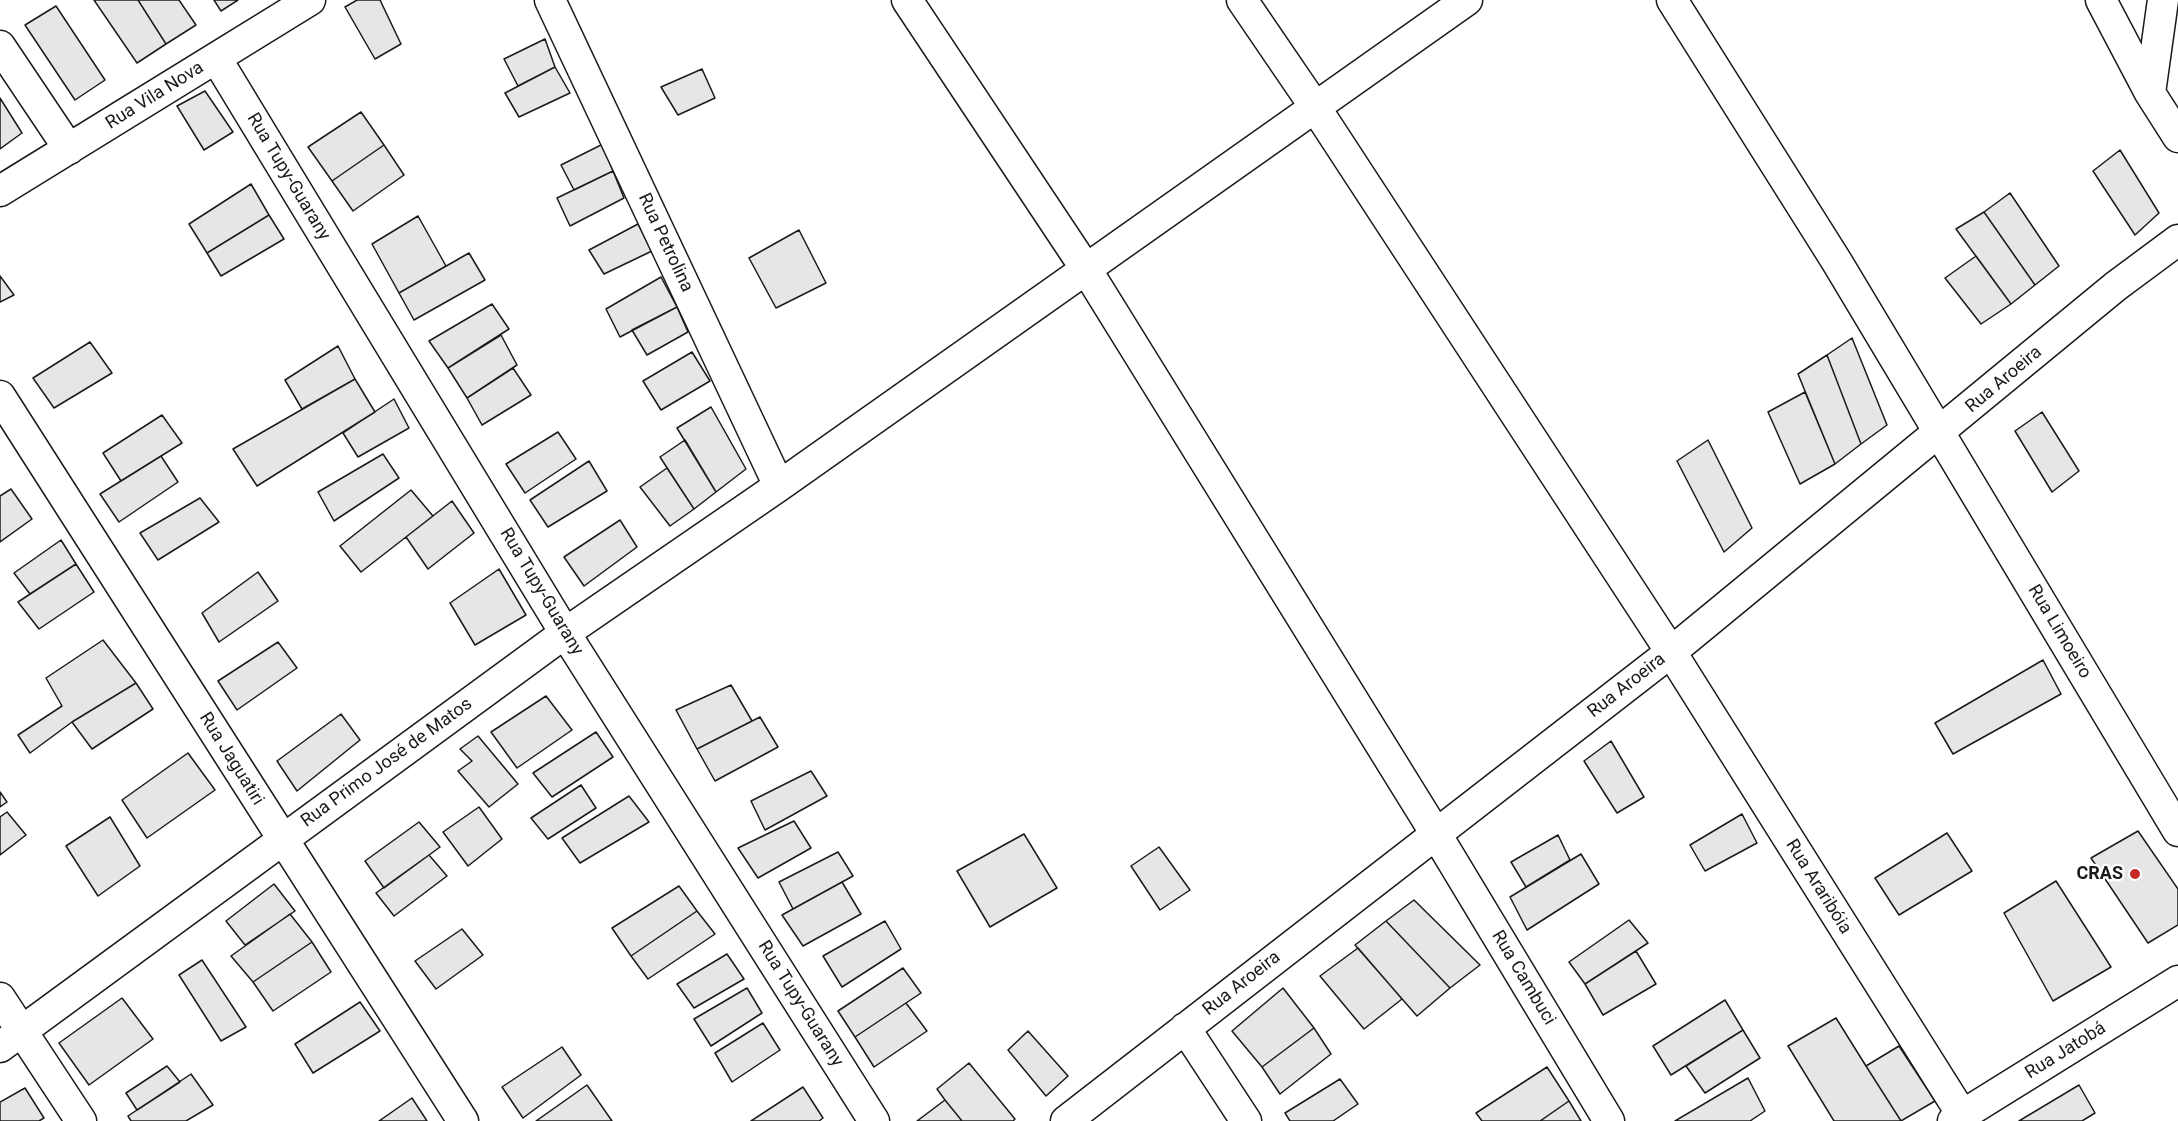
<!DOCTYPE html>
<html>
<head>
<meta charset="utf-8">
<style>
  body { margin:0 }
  canvas { display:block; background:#fff }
</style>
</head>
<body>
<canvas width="2178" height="1121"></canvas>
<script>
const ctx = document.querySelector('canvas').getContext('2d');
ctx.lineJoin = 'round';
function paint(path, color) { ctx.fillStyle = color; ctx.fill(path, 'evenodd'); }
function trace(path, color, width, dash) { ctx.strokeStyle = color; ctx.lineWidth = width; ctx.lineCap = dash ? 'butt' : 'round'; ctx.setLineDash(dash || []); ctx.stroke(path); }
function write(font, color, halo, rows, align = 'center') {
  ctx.font = font + ' Roboto,sans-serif'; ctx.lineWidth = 4.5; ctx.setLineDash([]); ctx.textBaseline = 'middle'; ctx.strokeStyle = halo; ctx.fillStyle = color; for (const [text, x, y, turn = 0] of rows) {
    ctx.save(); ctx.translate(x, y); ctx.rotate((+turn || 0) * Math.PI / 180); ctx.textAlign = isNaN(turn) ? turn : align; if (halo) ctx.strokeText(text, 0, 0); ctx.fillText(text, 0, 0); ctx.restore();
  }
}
const building = new Path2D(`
  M 94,0 L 138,0 L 166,44 L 137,63 Z
  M 138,0 L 179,0 L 196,25 L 166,44 Z
  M 214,0 L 238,0 L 221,11 Z
  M 357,0 L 380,0 L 401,44 L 375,59 L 345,7 Z
  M 56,6 L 105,80 L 75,100 L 25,25 Z
  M 545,39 L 555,67 L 518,86 L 504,59 Z
  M 555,67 L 570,93 L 519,117 L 505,93 Z
  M 702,69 L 715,98 L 678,115 L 661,87 Z
  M 205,91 L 233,132 L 204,150 L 177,106 Z
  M 0,98 L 22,133 L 0,149 Z
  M 361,112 L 384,145 L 332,181 L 308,147 Z
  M 603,144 L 613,171 L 574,190 L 561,165 Z
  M 384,145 L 404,175 L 353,211 L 332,181 Z
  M 2120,150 L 2159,213 L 2135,235 L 2093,171 Z
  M 613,171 L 624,198 L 570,226 L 557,198 Z
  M 251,184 L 269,215 L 207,253 L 189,224 Z
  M 2010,193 L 2059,266 L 2035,285 L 1984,212 Z
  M 1984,212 L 2035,285 L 2011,304 L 1956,229 Z
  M 269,215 L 284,239 L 221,276 L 207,253 Z
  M 418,216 L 446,266 L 399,293 L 372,244 Z
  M 638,224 L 652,251 L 604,274 L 589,250 Z
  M 799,230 L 826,283 L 776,308 L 749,258 Z
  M 469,253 L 485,280 L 414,320 L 399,293 Z
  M 1976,256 L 2011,304 L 1981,324 L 1945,278 Z
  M 0,276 L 14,295 L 0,302 Z
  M 661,277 L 677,307 L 620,337 L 606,309 Z
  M 492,304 L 509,329 L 448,368 L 429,341 Z
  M 677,307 L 688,332 L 647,355 L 632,330 Z
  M 501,335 L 517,365 L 467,398 L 448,368 Z
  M 1852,338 L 1887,425 L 1861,444 L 1827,355 Z
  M 90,342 L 112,373 L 54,408 L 33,378 Z
  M 338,346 L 355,379 L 302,409 L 285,380 Z
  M 692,352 L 710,381 L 661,410 L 643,381 Z
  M 1827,355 L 1861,444 L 1835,464 L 1798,374 Z
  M 513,368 L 531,395 L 482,425 L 467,398 Z
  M 355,379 L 375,412 L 257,486 L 233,449 Z
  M 1805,392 L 1835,464 L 1800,484 L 1768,412 Z
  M 394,399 L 409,428 L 358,457 L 343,433 Z
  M 711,407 L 746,469 L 716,492 L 677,428 Z
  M 2042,412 L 2079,471 L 2052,492 L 2015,431 Z
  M 162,415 L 182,443 L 121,481 L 103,453 Z
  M 558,432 L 576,459 L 525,493 L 506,464 Z
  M 685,440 L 716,492 L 694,509 L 660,457 Z
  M 1708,440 L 1752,528 L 1724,552 L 1677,461 Z
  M 383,454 L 399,478 L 334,521 L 318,492 Z
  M 161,456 L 178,482 L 119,522 L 100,494 Z
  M 589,461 L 607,491 L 548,527 L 530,500 Z
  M 667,468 L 694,509 L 670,526 L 640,487 Z
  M 11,489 L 32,519 L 0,542 L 0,496 Z
  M 411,490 L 433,516 L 361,572 L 340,546 Z
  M 200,498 L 219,522 L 158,560 L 140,533 Z
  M 452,501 L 474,533 L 428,569 L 406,537 Z
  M 620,520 L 637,547 L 584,586 L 564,557 Z
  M 61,540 L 76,564 L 30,594 L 14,573 Z
  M 76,564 L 94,592 L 39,629 L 18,602 Z
  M 499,569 L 526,615 L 475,645 L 450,603 Z
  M 258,572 L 278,601 L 219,642 L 202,613 Z
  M 103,640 L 136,683 L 72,722 L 30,753 L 18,735 L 62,706 L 46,678 Z
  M 278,642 L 297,668 L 237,710 L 218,681 Z
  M 2043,660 L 2061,694 L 1953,754 L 1935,723 Z
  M 136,683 L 153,709 L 92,749 L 72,722 Z
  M 731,685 L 752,721 L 697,749 L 676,710 Z
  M 546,696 L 572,730 L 517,768 L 491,732 Z
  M 341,714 L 360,740 L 297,791 L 277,761 Z
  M 760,717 L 778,747 L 715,781 L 697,749 Z
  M 596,732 L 613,757 L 552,797 L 533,773 Z
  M 478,736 L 518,784 L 489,807 L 458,771 L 472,761 L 460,749 Z
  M 1611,741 L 1644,797 L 1617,813 L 1584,761 Z
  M 188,753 L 215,790 L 147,838 L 122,800 Z
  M 811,771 L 827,796 L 765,830 L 751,801 Z
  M 581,785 L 596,808 L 548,839 L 531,818 Z
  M 0,792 L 7,802 L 0,807 Z
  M 629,796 L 649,822 L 580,863 L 562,838 Z
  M 479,807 L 502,839 L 468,866 L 443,832 Z
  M 7,812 L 26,835 L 0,855 L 0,817 Z
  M 1742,814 L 1757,843 L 1705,871 L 1690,845 Z
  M 110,817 L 140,866 L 98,896 L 66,846 Z
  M 794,821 L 811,848 L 758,878 L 738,848 Z
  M 419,822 L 440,847 L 384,888 L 365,861 Z
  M 2138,831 L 2178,889 L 2178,925 L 2148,943 L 2091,858 Z
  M 1947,833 L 1972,871 L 1899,915 L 1875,878 Z
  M 1024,834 L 1057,888 L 990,927 L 957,871 Z
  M 1558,835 L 1570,860 L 1526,887 L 1511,862 Z
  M 1159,847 L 1190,890 L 1160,910 L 1131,866 Z
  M 838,852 L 853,876 L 793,909 L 779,882 Z
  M 1581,854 L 1599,884 L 1527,930 L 1510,897 Z
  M 429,855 L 447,876 L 394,916 L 376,893 Z
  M 2056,881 L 2111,967 L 2053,1001 L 2004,913 Z
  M 842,882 L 861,914 L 803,946 L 782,915 Z
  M 274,884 L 295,911 L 245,945 L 226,921 Z
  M 679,886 L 697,911 L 631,956 L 612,928 Z
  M 1414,900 L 1480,965 L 1450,988 L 1386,921 Z
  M 697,911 L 715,934 L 648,979 L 631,956 Z
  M 290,914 L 312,942 L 253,982 L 231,956 Z
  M 1629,920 L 1648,943 L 1585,984 L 1569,962 Z
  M 885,921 L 901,949 L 842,987 L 823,956 Z
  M 1386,921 L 1450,988 L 1417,1016 L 1355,945 Z
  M 462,929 L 483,955 L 436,989 L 415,961 Z
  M 312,942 L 331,972 L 273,1011 L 253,982 Z
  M 1358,948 L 1402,999 L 1364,1029 L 1320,976 Z
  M 1636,951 L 1656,984 L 1603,1015 L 1585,984 Z
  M 727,954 L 744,979 L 694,1008 L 677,984 Z
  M 202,960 L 246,1027 L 221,1041 L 179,975 Z
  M 903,968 L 921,993 L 855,1037 L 838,1011 Z
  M 747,988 L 762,1013 L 711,1046 L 694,1019 Z
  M 1283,988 L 1314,1028 L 1262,1067 L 1232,1031 Z
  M 122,998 L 153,1039 L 89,1085 L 59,1043 Z
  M 1725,1000 L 1743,1030 L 1671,1075 L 1653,1046 Z
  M 360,1002 L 380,1031 L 313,1073 L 295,1044 Z
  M 906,1003 L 927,1031 L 874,1067 L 855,1037 Z
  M 1836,1018 L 1866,1066 L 1901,1121 L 1834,1121 L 1788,1046 Z
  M 763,1023 L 780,1050 L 732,1082 L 715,1053 Z
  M 1314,1028 L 1331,1054 L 1280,1094 L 1262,1067 Z
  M 1743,1030 L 1760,1058 L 1705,1093 L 1686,1066 Z
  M 1028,1031 L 1068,1076 L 1046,1096 L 1008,1050 Z
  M 1899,1046 L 1935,1101 L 1901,1121 L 1866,1066 Z
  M 562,1047 L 581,1075 L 523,1118 L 502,1087 Z
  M 969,1063 L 1015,1119 L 1013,1121 L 962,1121 L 945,1100 L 937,1089 Z
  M 167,1066 L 180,1082 L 137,1110 L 126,1093 Z
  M 1547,1067 L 1569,1101 L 1540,1121 L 1482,1121 L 1476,1113 Z
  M 191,1074 L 213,1105 L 186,1121 L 131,1121 L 128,1116 Z
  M 1748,1078 L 1765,1111 L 1750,1121 L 1675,1121 Z
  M 1340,1079 L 1358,1104 L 1333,1121 L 1290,1121 L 1285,1113 Z
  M 587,1085 L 612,1121 L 536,1121 Z
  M 2079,1085 L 2095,1113 L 2082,1121 L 2019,1121 Z
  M 803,1087 L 823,1118 L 819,1121 L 751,1121 Z
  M 25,1088 L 44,1118 L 39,1121 L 0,1121 L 0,1102 Z
  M 412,1098 L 427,1121 L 379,1121 Z
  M 945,1100 L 962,1121 L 917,1121 Z
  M 1569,1101 L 1581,1121 L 1540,1121 Z`);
paint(building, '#e6e6e6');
trace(building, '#1a1a1a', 1.5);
const minor = new Path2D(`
  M 550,0 L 779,486
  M 907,0 L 1086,269 L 1436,834 L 1609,1121
  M 1242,0 L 1315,107 L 1671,652 L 1966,1121
  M 1672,0 L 1837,262 L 2178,831
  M 2101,0 L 2150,93 L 2178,137
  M 0,46 L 69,149
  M 216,58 L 565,633 L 874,1121
  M 2150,93 L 2163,0
  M 0,191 L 310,0
  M 0,396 L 463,1121
  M 0,998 L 81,1121
  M 1185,1028 L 1246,1121
  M 0,1047 L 565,633 L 779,486 L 1467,0
  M 1066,1121 L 1671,652 L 2116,286 L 2178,240
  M 1953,1121 L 2178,981`);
trace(minor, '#1a1a1a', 33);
trace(minor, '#fff', 30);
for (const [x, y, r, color] of [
  [2135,874,6,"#c62828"]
]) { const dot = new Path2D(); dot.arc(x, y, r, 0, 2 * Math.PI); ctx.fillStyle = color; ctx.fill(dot); trace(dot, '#fff', 2); }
write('18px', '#1a1a1a', '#fff', [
  ["Rua Vila Nova",155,96,-32],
  ["Rua Tupy-Guarany",288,177,59],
  ["Rua Petrolina",665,243,65],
  ["Rua Aroeira",2004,380,-40],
  ["Rua Tupy-Guarany",541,592,59],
  ["Rua Limoeiro",2059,632,59],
  ["Rua Aroeira",1627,686,-38],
  ["Rua Jaguatiri",231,759,58],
  ["Rua Primo José de Matos",387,763,-36],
  ["Rua Araribóia",1818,887,58],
  ["Rua Cambuci",1523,978,59],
  ["Rua Aroeira",1242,984,-38],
  ["Rua Tupy-Guarany",800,1004,58],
  ["Rua Jatobá",2066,1051,-32]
]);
write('bold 18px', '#1a1a1a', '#fff', [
  ["CRAS",2123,874]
], 'right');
</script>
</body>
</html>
